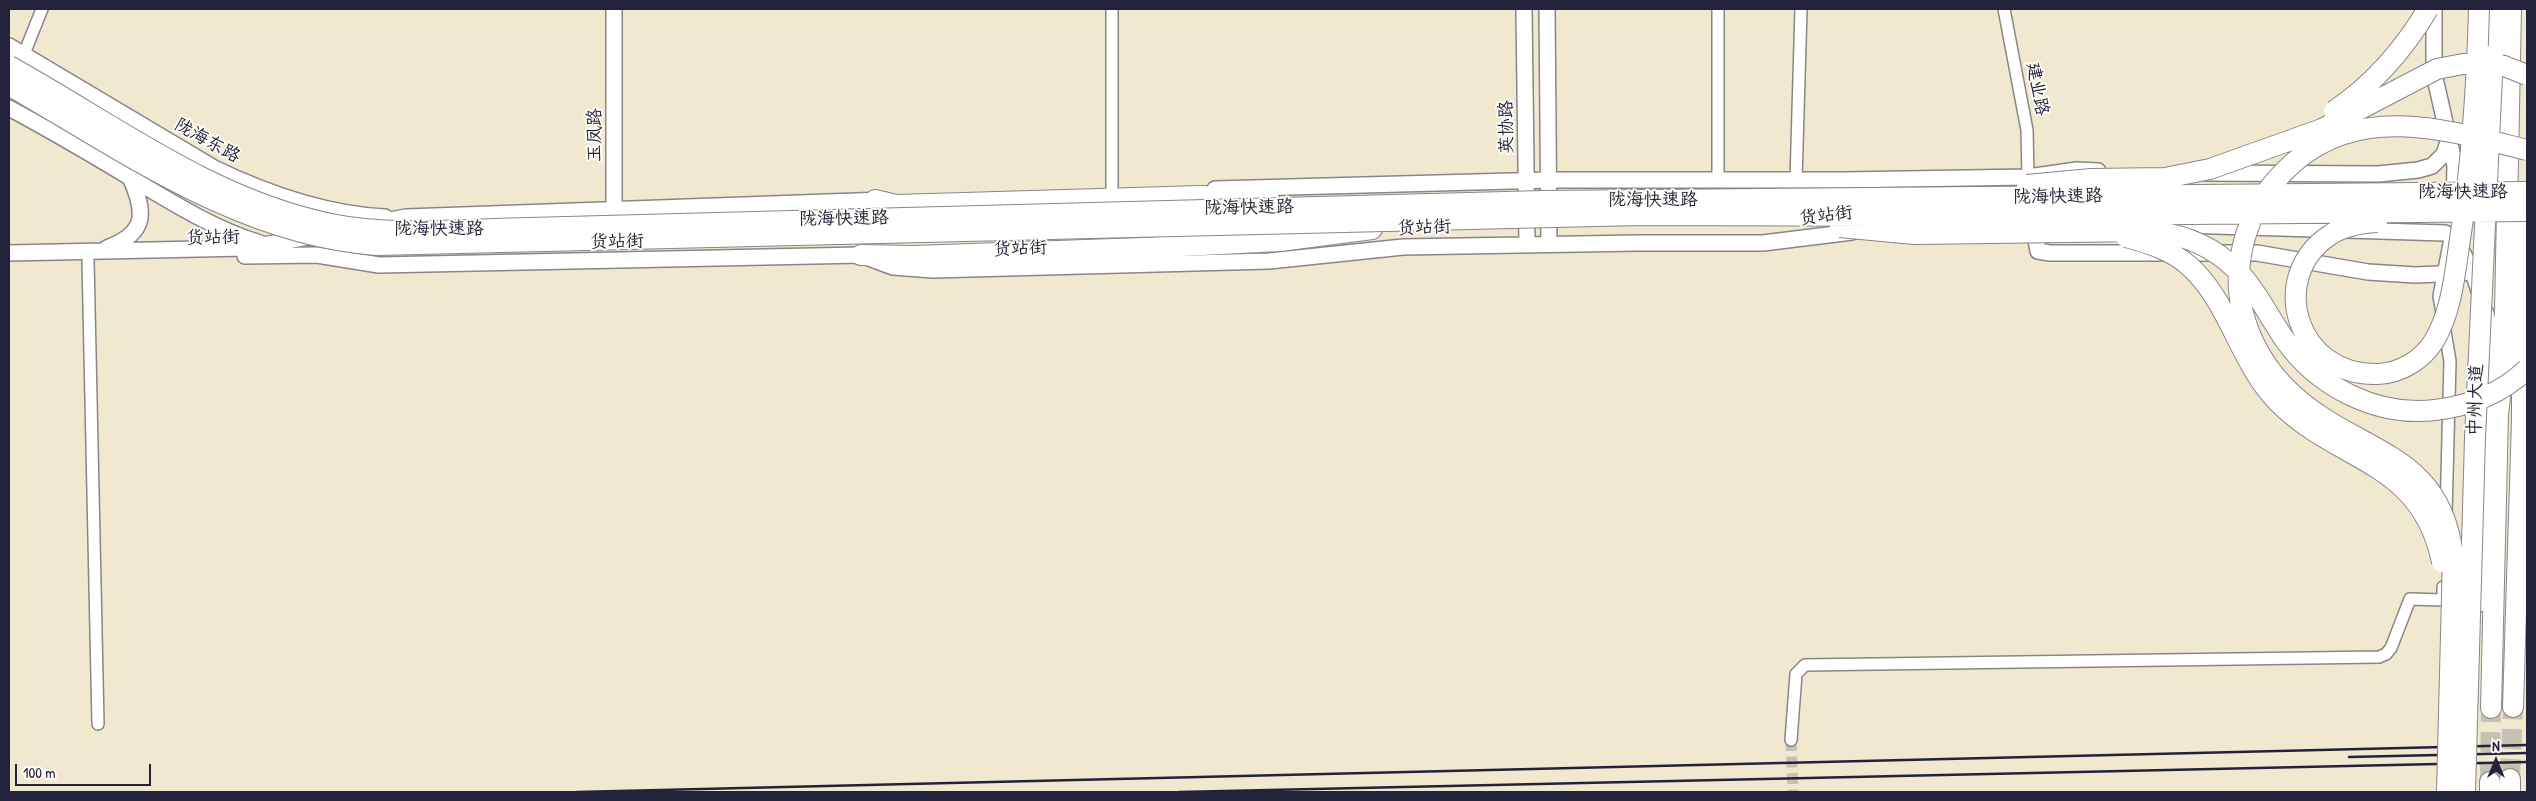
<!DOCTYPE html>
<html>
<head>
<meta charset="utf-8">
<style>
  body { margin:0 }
  #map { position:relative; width:2536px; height:801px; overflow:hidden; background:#f1e8d0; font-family:"Patrick Hand",sans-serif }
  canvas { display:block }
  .frame { position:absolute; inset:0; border:10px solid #22223b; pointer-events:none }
  .north { position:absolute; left:2471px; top:736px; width:50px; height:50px; -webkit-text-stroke:4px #fdfcf7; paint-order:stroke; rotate:0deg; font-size:14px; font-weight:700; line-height:20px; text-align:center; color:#22223b }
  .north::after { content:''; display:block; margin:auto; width:18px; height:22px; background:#22223b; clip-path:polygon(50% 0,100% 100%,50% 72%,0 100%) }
  .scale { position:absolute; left:15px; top:764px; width:136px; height:22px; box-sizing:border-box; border:2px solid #22223b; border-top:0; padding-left:6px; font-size:15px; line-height:18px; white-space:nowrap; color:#22223b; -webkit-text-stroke:4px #fdfcf7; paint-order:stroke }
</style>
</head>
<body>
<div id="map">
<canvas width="2536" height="801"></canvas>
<div class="frame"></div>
<div class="north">N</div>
<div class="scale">100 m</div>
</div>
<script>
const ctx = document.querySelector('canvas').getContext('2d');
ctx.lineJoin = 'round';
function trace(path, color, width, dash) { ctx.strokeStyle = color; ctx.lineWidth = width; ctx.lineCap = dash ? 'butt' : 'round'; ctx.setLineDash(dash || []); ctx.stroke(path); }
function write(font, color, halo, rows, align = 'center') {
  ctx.font = font + ' "Patrick Hand","LXGW WenKai TC",sans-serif'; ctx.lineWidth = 4; ctx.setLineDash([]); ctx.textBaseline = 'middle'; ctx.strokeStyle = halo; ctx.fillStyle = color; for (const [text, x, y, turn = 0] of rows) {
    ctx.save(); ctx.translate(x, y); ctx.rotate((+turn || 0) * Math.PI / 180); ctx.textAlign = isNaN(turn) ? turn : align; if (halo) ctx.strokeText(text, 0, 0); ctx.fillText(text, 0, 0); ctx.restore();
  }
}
trace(new Path2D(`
  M 1791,740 L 1793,792`), '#c8c0b2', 11, [11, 5.5]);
trace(new Path2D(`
  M 2510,779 L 2513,707
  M 2490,782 L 2491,708`), '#c8c0b2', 20, [20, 10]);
const street = new Path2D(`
  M 1112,9 L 1112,191
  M 1718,9 L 1718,179
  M 2004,9 L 2027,130 L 2028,177
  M 24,54 L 42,9
  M 1796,180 L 1801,9
  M 88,260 L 98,724
  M 2446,514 L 2450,361 L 2439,296 L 2451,233
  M 1791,740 L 1796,674 L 1805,665 L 2379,657 L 2386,654 L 2391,648 L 2410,599 L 2443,600 L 2443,587`);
const secondary = new Path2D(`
  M 614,9 L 614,217
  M 1524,9 L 1527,245
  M 1547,9 L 1549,244
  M 2434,9 L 2434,74 L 2455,166 L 2454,202
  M 9,46 L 214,168 C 266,193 325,214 385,217
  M 9,108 C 50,130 91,154 131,178 C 173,203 214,229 260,243
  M 2206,173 L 2378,174 L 2418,170 L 2432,166 L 2444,154 L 2448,142
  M 1215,189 L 1549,180 L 1844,180 L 2028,177 L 2077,170 L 2098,171
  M 368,224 L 406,217 L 884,200
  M 2033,224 L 2038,251 L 2050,253 L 2257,253 L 2368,272 L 2415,275 L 2464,273
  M 2150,224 L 2445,233
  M 2458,244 L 2473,272 L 2479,291
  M 107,248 C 147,233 146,213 130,177
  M 9,253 L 246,248 L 314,236
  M 245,256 L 317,255 L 379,265 L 861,255 L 893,267 L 933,270 L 1269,261 L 1403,247 L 1637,243 L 1763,243 L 1852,232
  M 2480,604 L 2492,340 L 2486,313`);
const highway = new Path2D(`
  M 2493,55 L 2495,9
  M 875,200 L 896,205 L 1201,196 L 1270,201
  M 861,255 L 914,256 L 1142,248 L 1280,241 L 1372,229
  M 2513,707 L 2522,420 L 2522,194
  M 2491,708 L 2498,415 L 2504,362 L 2511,9
  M 2490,792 L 2490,782
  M 2510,792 L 2510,779`);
trace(street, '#8a8586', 14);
trace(secondary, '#8a8586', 18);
trace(highway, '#8a8586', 22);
trace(street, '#fff', 11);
trace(secondary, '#fff', 15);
trace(highway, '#fff', 20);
trace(new Path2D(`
  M 2349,757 L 2527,753
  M 577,792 L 2527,745
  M 1179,792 L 2527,762`), '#22223b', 2.5);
const highwayBridge = new Path2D(`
  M 9,66 C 114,124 212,200 331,224 C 395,237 464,229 529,228 L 1543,201 L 2527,192
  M 9,85 C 123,151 240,235 376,245 L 1638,215 L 1965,216 L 2527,211
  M 2334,111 C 2373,85 2404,49 2428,9
  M 2027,185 L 2091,179 L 2165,178 L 2210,169 L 2322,129 L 2437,69 L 2463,64 L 2487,64 L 2504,66 L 2527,75
  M 2377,222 C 2361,223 2343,226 2330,235 C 2266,277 2297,377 2378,374 C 2401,373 2422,360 2434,341 C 2452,311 2455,272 2460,239 C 2472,162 2477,86 2479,9
  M 1840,227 L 1914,234 L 2142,231 C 2174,232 2205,242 2229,263 C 2253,283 2267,314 2285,340 C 2318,387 2377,417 2435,410 C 2469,406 2502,393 2527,369
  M 2126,237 C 2148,243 2171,250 2188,265 C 2229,300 2239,362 2277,401 C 2338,464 2421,459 2442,562
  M 2447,792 L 2453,556 C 2441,450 2358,454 2293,395 C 2268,372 2250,342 2242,309 C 2234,277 2241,239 2256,210 C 2266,189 2281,173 2299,158 C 2367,104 2451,131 2527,150
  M 2465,792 L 2475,438 L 2493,55`);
trace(highwayBridge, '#8a8586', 22, []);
trace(highwayBridge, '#fff', 20);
write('18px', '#22223b', '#fdfcf7', [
  ["建业路",2037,89,79],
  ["英协路",1507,127,-91],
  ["玉凤路",595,135,-90],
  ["陇海东路",207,141,29],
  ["陇海快速路",2463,192],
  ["陇海快速路",2058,197,-1],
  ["陇海快速路",1653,200],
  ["陇海快速路",1249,208,-1],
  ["货站街",1826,216,-7],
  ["陇海快速路",844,219,-1],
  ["货站街",1424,228,-2],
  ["陇海快速路",439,229],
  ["货站街",213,238,-1],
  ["货站街",617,242,-1],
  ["货站街",1020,249,-2],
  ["中州大道",2476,400,-88]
]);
</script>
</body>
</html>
